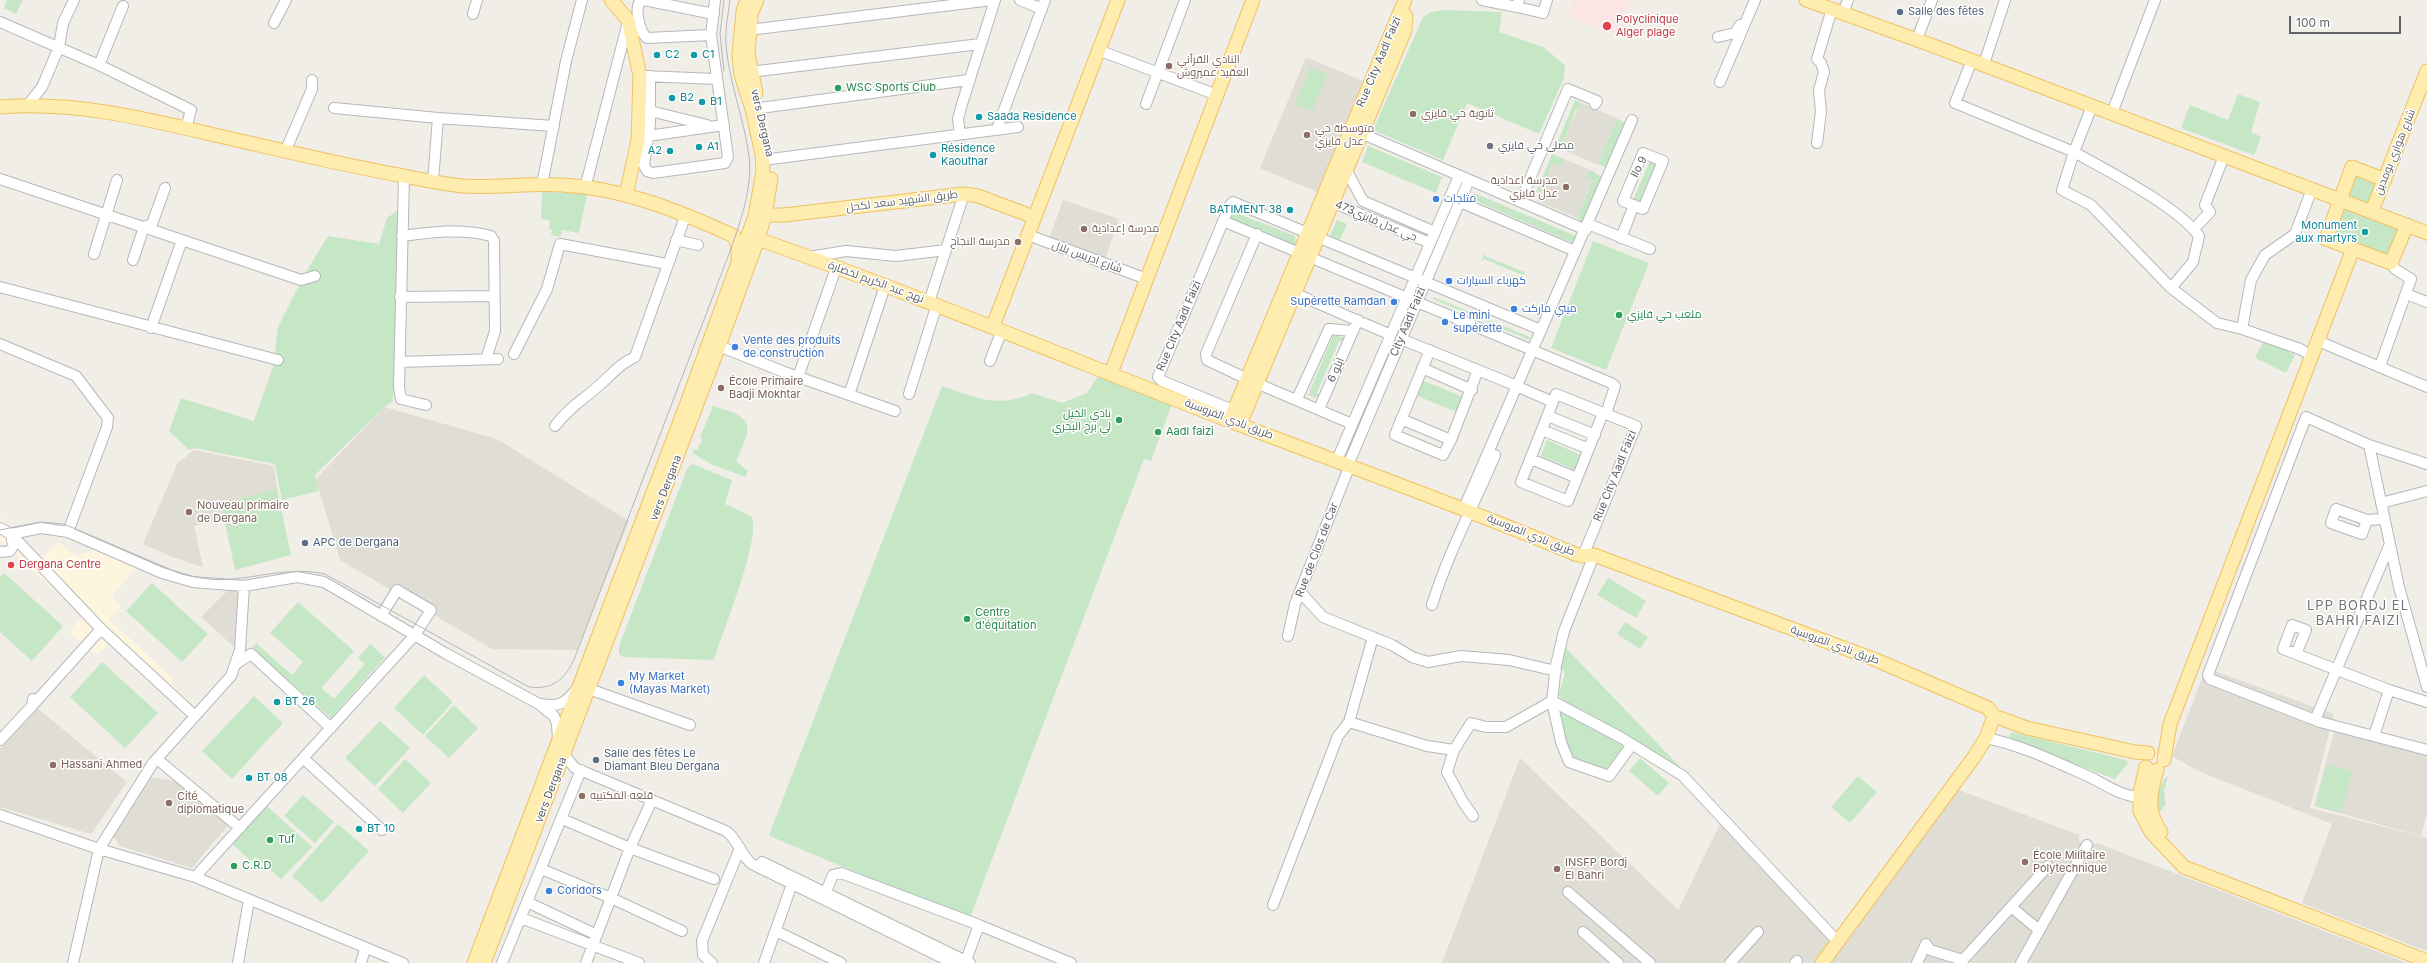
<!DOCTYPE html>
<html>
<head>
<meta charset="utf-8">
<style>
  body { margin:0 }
  #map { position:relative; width:2427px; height:963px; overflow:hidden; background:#f0eee7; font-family:Inter,sans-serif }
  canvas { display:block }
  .scale { position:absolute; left:2289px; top:16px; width:112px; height:18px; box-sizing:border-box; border:2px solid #5f6367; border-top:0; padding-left:5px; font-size:12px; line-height:14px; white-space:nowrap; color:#5f6367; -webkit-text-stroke:3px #fff; paint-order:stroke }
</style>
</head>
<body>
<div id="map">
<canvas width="2427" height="963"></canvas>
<div class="scale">100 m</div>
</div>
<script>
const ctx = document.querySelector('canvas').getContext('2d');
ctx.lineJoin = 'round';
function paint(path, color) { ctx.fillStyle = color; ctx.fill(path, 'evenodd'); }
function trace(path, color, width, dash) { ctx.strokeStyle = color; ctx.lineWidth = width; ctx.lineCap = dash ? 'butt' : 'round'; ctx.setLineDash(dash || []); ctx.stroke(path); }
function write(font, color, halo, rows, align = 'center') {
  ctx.font = font + ' Inter,Cairo,sans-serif'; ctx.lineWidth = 3; ctx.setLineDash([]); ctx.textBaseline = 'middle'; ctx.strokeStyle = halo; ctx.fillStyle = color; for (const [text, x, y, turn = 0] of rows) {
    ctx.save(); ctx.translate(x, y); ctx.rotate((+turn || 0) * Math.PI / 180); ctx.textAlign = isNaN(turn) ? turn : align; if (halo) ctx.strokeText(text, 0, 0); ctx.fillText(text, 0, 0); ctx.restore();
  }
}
paint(new Path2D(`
  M 0,518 L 42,558 L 58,542 L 77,556 L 95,549 L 136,568 L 111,597 L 121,607 L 109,619 L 174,679 L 171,683 L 194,707 L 187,715 L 109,643 L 99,654 L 88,650 L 69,632 L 82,616 L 0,540 Z`), '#fef5df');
paint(new Path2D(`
  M 1306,57 L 1363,81 L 1317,192 L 1260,168 Z
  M 1580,102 L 1618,119 L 1599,165 L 1561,149 Z
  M 1556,156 L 1596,172 L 1577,218 L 1537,201 Z
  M 1063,200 L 1119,219 L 1105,259 L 1049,239 Z
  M 384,407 L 497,439 L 629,521 L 577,650 L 492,649 L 340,560 L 316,479 Z
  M 194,450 L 274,466 L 277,489 L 221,504 L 223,520 L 194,526 L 203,567 L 172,557 L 143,544 L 177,464 Z
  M 231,587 L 241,595 L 238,640 L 233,646 L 201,617 Z
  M 2206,668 L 2334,714 L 2310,808 L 2427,838 L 2427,951 L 2302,903 L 2332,824 L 2196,770 L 2172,756 Z
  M 37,708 L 127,782 L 91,834 L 0,807 L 0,749 Z
  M 2335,729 L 2427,754 L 2427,813 L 2421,836 L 2314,806 Z
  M 1520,758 L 1678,910 L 1720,824 L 1832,941 L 1816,963 L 1442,963 Z
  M 150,777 L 181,782 L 229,824 L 192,868 L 120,846 L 113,836 Z
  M 1956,789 L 2079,835 L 2079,841 L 2087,845 L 2097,843 L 2407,963 L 1829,963 Z`), '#e0ddd5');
paint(new Path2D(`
  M 1574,0 L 1631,0 L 1618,35 L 1568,16 Z`), '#fce6e5');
paint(new Path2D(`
  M 7,0 L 23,0 L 16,14 L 4,8 Z
  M 1444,10 L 1502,12 L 1499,32 L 1543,47 L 1565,65 L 1564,78 L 1539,134 L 1467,103 L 1443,160 L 1373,130 L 1423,17 L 1431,12 Z
  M 1310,67 L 1328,74 L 1313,111 L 1295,104 Z
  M 2238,94 L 2260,102 L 2251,132 L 2261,137 L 2254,155 L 2181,128 L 2190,105 L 2228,120 Z
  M 1575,100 L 1581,102 L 1578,109 L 1576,109 L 1564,141 L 1572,145 L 1569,152 L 1556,146 Z
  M 1617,119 L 1626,123 L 1607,168 L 1598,164 Z
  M 1368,146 L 1442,177 L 1436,193 L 1362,162 Z
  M 1552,154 L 1564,159 L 1560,166 L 1553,164 L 1540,194 L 1536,192 Z
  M 1650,161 L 1657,164 L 1641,204 L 1633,200 Z
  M 1589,171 L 1603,177 L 1583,224 L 1577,218 L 1593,180 L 1586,177 Z
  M 2354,173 L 2378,182 L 2370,205 L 2345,196 Z
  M 542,192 L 587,194 L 579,233 L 562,230 L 560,237 L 551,235 L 552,229 L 549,229 L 550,220 L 541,219 Z
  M 1474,193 L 1576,236 L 1573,243 L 1471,199 Z
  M 1232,207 L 1237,207 L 1236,213 L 1295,236 L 1296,245 L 1229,220 Z
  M 2344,208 L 2398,228 L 2388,255 L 2334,235 Z
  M 398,210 L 393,401 L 384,407 L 315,475 L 319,491 L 282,500 L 275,464 L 194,448 L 189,450 L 169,431 L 181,398 L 254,421 L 273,367 L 278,327 L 304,275 L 328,236 L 379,244 L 387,218 Z
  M 1337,220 L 1347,224 L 1340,240 L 1330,236 Z
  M 1593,241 L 1649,263 L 1606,370 L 1551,348 Z
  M 1485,252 L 1485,256 L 1524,272 L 1526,270 L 1522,278 L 1522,275 L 1484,259 L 1481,262 Z
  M 1434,297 L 1530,337 L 1529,340 L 1433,299 Z
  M 1337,335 L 1345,339 L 1345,343 L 1339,341 L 1317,393 L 1322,396 L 1315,398 L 1308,395 L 1333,336 Z
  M 2264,340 L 2295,355 L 2286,373 L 2255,358 Z
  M 1101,372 L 1172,404 L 1151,461 L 1144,459 L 969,920 L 772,837 L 769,835 L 942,386 C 973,397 1000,409 1032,393 L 1062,403 L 1087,393 Z
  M 1422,380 L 1466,398 L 1459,413 L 1415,395 Z
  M 713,406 C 754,418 754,423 736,461 L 748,471 L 745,477 L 711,464 L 694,454 L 692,449 L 697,450 L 702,441 L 700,437 Z
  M 1547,440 L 1581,455 L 1575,470 L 1541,456 Z
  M 692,464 L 732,480 L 725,504 L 752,517 C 760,541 725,625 716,654 L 713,660 L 623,657 L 619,654 L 619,646 L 687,469 Z
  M 277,489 L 291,555 L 235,570 L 221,504 Z
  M 4,573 L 63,626 L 32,661 L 0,632 L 0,577 Z
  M 1608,578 L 1646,601 L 1636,618 L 1597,595 Z
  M 152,583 L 208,634 L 182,662 L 126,611 Z
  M 298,602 L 354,651 L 321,688 L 334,699 L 365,664 L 358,658 L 370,644 L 385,657 L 331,718 L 252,648 L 256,643 L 292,675 L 303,662 L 270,633 Z
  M 1625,622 L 1648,637 L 1640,649 L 1617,634 Z
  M 1564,646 L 1682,769 L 1681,771 L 1601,720 L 1563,701 L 1559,695 L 1565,673 C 1559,664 1561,657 1564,646 Z
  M 102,662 L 158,713 L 125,748 L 70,697 Z
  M 424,675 L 453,702 L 423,735 L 394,708 Z
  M 254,696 L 283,723 L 232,779 L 202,751 Z
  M 454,705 L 478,728 L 449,758 L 425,736 Z
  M 1558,710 L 1625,746 L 1609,769 L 1574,759 L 1570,754 L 1556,711 Z
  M 380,721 L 410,748 L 375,786 L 345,758 Z
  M 2012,732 L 2126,760 L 2128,763 L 2115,779 L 2017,743 L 2009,737 Z
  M 1640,758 L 1669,783 L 1658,796 L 1629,771 Z
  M 405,759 L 431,783 L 403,813 L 378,789 Z
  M 2327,764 L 2352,771 L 2341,813 L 2315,806 Z
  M 1858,776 L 1877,792 L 1850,823 L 1831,807 Z
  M 2168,777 L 2164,791 L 2166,805 L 2159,812 L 2156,795 L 2165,778 Z
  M 303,795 L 334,822 L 315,843 L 284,816 Z
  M 267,806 L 312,847 L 281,879 L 256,857 L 251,861 L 232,844 Z
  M 338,824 L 369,851 L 322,903 L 292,876 Z`), '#c6e7c5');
const minor = new Path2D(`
  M 1020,0 L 1042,9
  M 1482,0 L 1517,7 L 1519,0
  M 1517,7 L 1543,13 L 1547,0
  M 1843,13 L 1848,0
  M 473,14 L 477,0
  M 0,22 L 99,65 L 191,110 L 186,128
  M 274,23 L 286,0
  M 749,30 L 992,0
  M 711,35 L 647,38 C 640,33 635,11 639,3 L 644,0 L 714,14
  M 1718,37 L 1735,33 L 1740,25
  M 1917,39 L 1932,0
  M 1098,50 L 1217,95
  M 1972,60 L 1955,103 L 2074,152 L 2092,106
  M 1984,64 L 2005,0
  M 99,65 L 123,6
  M 750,72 L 980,44
  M 644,76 L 716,79
  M 650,76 L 650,123 L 644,165 L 647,171 L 653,173 L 725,163 L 728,157 L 711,35 L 715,0
  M 1720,82 L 1755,0
  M 1146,104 L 1185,0
  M 27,106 L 42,87 L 59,47 L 63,23 L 74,0
  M 334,108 L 438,118 L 554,126
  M 760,108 L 968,80
  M 650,111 L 707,125
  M 2112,113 L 2155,0
  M 997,129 L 1045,0
  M 1356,131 L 1586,230
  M 960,134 L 958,119 L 962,104 L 995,0
  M 648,136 L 724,125
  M 1817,143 L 1821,112 L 1819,90 L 1824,72 L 1821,63 L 1817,59 L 1832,9
  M 285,152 L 312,89 L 312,80
  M 1643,153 L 1663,161 L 1643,209 L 1623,201 Z
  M 771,159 L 1018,127
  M 1344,173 L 1349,175 L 1363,201 L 1435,232
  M 404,176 L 399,387 L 401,399 L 426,405
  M 0,179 L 301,280 L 315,276
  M 433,181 L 438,118
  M 542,185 L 566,61 L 582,0
  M 585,188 L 628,22
  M 1327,200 L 1430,243
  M 1460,202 L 1575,251
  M 1520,202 L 1568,89 L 1597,101 L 1595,104
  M 1223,221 L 1611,383 L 1615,386 L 1606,414
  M 1588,224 L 1650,249
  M 2194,229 L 2210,212 L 2205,205 L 2224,156
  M 1257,234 L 1206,354 L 1207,360 L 1247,379 L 1352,424
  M 1028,235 L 1147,279
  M 402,236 C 431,232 463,228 491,236 L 494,241 L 495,331 L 486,359
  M 1621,238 L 1634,205
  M 676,240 L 698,245
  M 94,254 L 117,180
  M 809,257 L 846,251 L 896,256 L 946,250
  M 133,260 L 144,227 L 152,224 L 165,188
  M 0,287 L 278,360
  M 2171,288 L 2193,262 L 2199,236 C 2177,206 2108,171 2074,152 L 2062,190 L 2091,205 L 2171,288 L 2217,323 L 2242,329 L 2300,349 L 2312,356
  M 1294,293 L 1391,335
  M 2406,294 L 2427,302
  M 400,297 L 493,296
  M 929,302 L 964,194
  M 151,328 L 182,240
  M 2242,329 L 2251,280 L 2265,255 L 2295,234 L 2312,189
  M 1401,339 L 1517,386
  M 2318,341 L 2427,387
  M 0,344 L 76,376 L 108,418 L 107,427 L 68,532
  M 719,346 L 784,372 L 895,411
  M 1430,350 L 1395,435 L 1443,455 L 1451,440 L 1478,370
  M 514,354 L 547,289 L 560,244 L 667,264
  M 990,361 L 1002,330
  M 400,362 L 498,359
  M 2380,366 L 2411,279 L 2395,269 L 2391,263
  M 1422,368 L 1472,390
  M 798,377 L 836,268
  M 1523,389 L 1553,402
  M 909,394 L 937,304
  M 849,395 L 885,286
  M 1297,399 L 1329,329 L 1353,331 L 1358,320
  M 1319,409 L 1353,331
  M 1240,413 L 1162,381 L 1158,377 L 1230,205 L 1233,202 L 1541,330
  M 1548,416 L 1595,435
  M 1401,419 L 1451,440
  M 555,426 C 571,405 585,399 603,382 C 615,371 620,364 635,357 L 686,214
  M 1542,430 L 1589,449
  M 2369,445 L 2427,464
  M 1531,459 L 1577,478
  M 1337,460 L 1459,176
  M 2381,503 L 2427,491
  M 1464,508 L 1632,120
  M 2367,520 L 2362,534 L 2331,523 L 2336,509 L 2367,520 L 2384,519
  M 0,528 L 11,534 L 101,629 L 195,716
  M 11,534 L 41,528 L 68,532 L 162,573 L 193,582 L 244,586 L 297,577 L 324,582 L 445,653 L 539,704 L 554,716 L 557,724 L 558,739
  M 0,552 L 10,551 L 13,546 L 11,534
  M 1594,555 L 1564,631 L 1556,665 L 1552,701 L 1620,737 L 1683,776 L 1838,942
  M 1583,556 L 1636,426 L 1606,414 L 1603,413 L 1556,394 L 1521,482 L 1568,501 L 1603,413
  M 1300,592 L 1323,617 L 1392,645 L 1412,657 L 1428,662 L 1461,656 L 1509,660 L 1556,671
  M 1432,605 C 1448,553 1474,505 1495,455
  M 1288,636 L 1295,604 L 1348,470 L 1348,465 L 1469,180
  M 1373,637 L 1349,722 L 1427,746 L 1454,750
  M 2296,654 L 2306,630 L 2292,625 L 2283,649 L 2389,690 L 2427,702
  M 236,664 L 251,654 L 331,728
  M 2427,687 L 2399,587 L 2369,445 L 2306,417 L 2208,675 L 2210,679 L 2320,722 L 2427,750
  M 589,689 L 690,725
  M 541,704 C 557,707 565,704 575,691
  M 32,706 L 101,629
  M 2315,720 L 2390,544
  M 2374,736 L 2389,690
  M 1986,738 C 2022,745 2058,763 2092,778 C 2107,786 2122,796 2139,797
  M 0,740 L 32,706 L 33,699
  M 564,755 L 575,768 L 726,831 C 738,839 740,855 752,864 L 953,963
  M 157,759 L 240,828
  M 304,759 L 382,830
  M 0,815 L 99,849 L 195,877 L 403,963
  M 1473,816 L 1463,802 L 1447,772 L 1454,750 L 1471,723 L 1486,727 L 1506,727 L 1552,701 L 1561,742 L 1569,762 L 1609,776 L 1631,746
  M 562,819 L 630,848 L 714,879
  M 762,862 L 970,963
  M 541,869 L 611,898 L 682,931
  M 195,877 L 415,635 L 431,610 L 397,590 L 381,616
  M 1568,892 L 1650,963
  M 823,899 L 833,875 L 841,873 L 979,925 L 1071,963
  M 527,902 L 597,935
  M 1273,905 L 1338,736 L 1349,722
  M 2011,907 L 2039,930
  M 521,918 L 639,963
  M 776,931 L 841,963
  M 1583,932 L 1618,963
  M 73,963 L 99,849 L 153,763 L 231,676 L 240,650 L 244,586
  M 238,963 L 249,900
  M 361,963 L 365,949
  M 502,963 L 581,770
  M 586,963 L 630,848 L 652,800
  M 712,963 L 703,955 L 702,941 L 740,848
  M 764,963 L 792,884
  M 965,963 L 979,925
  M 1730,963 L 1758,932
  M 1795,963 L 1797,961
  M 1917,963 L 1926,944 L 1930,950 L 1963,960 L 2048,866
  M 2021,963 L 2087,845`);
const major = new Path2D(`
  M 611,0 L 628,20 L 640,76 L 638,140 L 626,195
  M 1806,0 L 1931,45 L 2427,233
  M 751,14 L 757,0
  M 751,18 L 748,53 L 756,93
  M 0,107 C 75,101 147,119 219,136 C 281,150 342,165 404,176 C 423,180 444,184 463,186 C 496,188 529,183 562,185 C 623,188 679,211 734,236 L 738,246 L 738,261
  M 2385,180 L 2352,167 L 2326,239 L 2391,263 L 2407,225
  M 2372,211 L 2427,71
  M 765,215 L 784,215 L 964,194 L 978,196 L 1034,217
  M 758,239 C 917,295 1073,360 1230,421 C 1345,465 1461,506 1575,554 L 1583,556 L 1594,555 L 1876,660 L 1988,708 L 1994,716 L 1986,738 L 1974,757 L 1822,963
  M 993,326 L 1118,0
  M 1111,373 L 1253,0
  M 1230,420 L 1405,0
  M 1240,424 L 1405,30 L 1406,16 L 1401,9
  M 1994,716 L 2027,728 L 2135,752 L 2148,753
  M 2164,760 L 2170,724 L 2353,249
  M 2146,767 L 2140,793 L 2140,811 L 2151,832 L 2184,867 L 2427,961
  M 2157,770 C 2150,793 2146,811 2161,832
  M 474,963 L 687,403 L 755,216 L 763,171 L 762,154 L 752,109 L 741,75 L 739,55 L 743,11 L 747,0
  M 484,963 L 719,346 L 758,239 L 765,215 L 771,179`);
trace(minor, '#b4b8bb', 12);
trace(major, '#f0c161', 15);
trace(minor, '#fff', 10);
trace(major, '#feedaf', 13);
trace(new Path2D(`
  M 724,71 L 720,34 L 724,0
  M 0,530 L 40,522 L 64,524 L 181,574 C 198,578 215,581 233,579 C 264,576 294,567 325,574 L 529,687 C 554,690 565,679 575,657 L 713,296 C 727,257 755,197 749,156 C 744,118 729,83 726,45 C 725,30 728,15 730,0`), '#b5b6b7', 1);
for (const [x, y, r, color] of [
  [1900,12,4,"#5c6f8a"],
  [1607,26,5,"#e0444e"],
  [657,55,4,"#0f9aa8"],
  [694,55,4,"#0f9aa8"],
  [1169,66,4,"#8d6e63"],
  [838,88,4,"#2e9e5b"],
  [672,98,4,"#0f9aa8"],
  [702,102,4,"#0f9aa8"],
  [1413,114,4,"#8d6e63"],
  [979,117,4,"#0f9aa8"],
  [1307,135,4,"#8d6e63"],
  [1490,146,4,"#6b7280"],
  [699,147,4,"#0f9aa8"],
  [670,151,4,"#0f9aa8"],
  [933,155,4,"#0f9aa8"],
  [1566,187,4,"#8d6e63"],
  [1436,199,4,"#3f7fe0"],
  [1290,210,4,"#0f9aa8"],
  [1084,229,4,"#8d6e63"],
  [2365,232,4,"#0f9aa8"],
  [1018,242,4,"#8d6e63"],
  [1449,281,4,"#3f7fe0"],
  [1394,302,4,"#3f7fe0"],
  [1514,309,4,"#3f7fe0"],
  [1619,315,4,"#2e9e5b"],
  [1445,322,4,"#3f7fe0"],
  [735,347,4,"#3f7fe0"],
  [721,388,4,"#8d6e63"],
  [1119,420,4,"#2e9e5b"],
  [1158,432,4,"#2e9e5b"],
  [189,512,4,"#8d6e63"],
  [305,543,4,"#5c6f8a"],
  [11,565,4,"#e0444e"],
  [967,619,4,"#2e9e5b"],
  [621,683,4,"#3f7fe0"],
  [277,702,4,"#0f9aa8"],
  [596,760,4,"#5c6f8a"],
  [53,765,4,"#8d6e63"],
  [249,778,4,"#0f9aa8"],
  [582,796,4,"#8d6e63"],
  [169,803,4,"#8d6e63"],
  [359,829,4,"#0f9aa8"],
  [270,840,4,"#2e9e5b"],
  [2025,862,4,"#8d6e63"],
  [234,866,4,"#2e9e5b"],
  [1557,869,4,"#8d6e63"],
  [549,891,4,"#3f7fe0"]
]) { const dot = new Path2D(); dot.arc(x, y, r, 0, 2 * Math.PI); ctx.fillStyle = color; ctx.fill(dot); trace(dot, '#fff', 1.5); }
write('11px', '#4e5e75', '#fff', [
  ["Salle des fêtes",1908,12],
  ["APC de Dergana",313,543],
  ["Salle des fêtes Le",604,754],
  ["Diamant Bleu Dergana",604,767]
], 'left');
write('11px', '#be3a42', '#fff', [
  ["Polyclinique",1616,20],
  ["Alger plage",1616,33],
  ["Dergana Centre",19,565]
], 'left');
write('11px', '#0d838f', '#fff', [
  ["C2",665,55],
  ["C1",702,55],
  ["B2",680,98],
  ["B1",710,102],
  ["Saada Residence",987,117],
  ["A1",707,147],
  ["Résidence",941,149],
  ["Kaouthar",941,162],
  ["A2",662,151,"right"],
  ["BATIMENT 38",1282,210,"right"],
  ["Monument",2357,226,"right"],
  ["aux martyrs",2357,239,"right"],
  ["BT 26",285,702],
  ["BT 08",257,778],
  ["BT 10",367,829]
], 'left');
write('11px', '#785e54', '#fff', [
  ["النادي القرٱني",1177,60],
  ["العقيد عميروش",1177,73],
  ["ثانوية حي فايزي",1421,114],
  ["متوسطة حي",1315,129],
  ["عدل فايزي",1315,142],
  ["مدرسة اعدادية",1558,181,"right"],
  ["عدل فايزي",1558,194,"right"],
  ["مدرسة إعدادية",1092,229],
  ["مدرسة النجاح",1010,242,"right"],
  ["École Primaire",729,382],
  ["Badji Mokhtar",729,395],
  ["Nouveau primaire",197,506],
  ["de Dergana",197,519],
  ["Hassani Ahmed",61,765],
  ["قلعه المكتبيه",590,796],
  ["Cité",177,797],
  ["diplomatique",177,810],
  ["École Militaire",2033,856],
  ["Polytechnique",2033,869],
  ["INSFP Bordj",1565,863],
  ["El Bahri",1565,876]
], 'left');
write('11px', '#5f6367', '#fff', [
  ["Rue City Aadl Faizi",1379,62,-67],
  ["vers Dergana",762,123,77],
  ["شارع هواري بومدين",2395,152,-68],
  ["Ilo 9",1639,167,-63],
  ["طريق الشهيد سعد لكحل",902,201,-7],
  ["473حي عدل فايزي",1376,221,23],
  ["شارع ادريس بلال",1087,257,20],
  ["نهج عبد الكريم لخضارة",876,282,20],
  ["City Aadl Faizi",1408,322,-67],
  ["Rue City Aadl Faizi",1179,326,-67],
  ["ايلو 6",1336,370,-67],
  ["طريق نادي الفروسية",1229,419,21],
  ["Rue City Aadl Faizi",1615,476,-68],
  ["vers Dergana",666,488,-69],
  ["طريق نادي الفروسية",1531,535,22],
  ["Rue de Clos de Car",1317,550,-69],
  ["طريق نادي الفروسية",1835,645,20],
  ["vers Dergana",551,790,-69]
]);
write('11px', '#27864d', '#fff', [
  ["WSC Sports Club",846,88],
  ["ملعب حي فايزي",1627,315],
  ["نادي الخيل",1111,414,"right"],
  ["لي برج البحري",1111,427,"right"],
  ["Aadl faizi",1166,432],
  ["Centre",975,613],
  ["d'équitation",975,626],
  ["Tuf",278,840],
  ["C.R.D",242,866]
], 'left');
write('11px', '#5b616d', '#fff', [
  ["مصلى حي فايزي",1498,146]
], 'left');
write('11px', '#366cbe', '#fff', [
  ["مثلجات",1444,199],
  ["كهرباء السيارات",1457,281],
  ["Supérette Ramdan",1386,302,"right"],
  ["ميني ماركت",1522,309],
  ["Le mini",1453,316],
  ["supérette",1453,329],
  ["Vente des produits",743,341],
  ["de construction",743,354],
  ["My Market",629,677],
  ["(Mayas Market)",629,690],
  ["Coridors",557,891]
], 'left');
ctx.letterSpacing = '1px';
write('13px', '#707579', '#fff', [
  ["LPP BORDJ EL",2358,606],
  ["BAHRI FAIZI",2358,621]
]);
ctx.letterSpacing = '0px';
</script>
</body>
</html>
